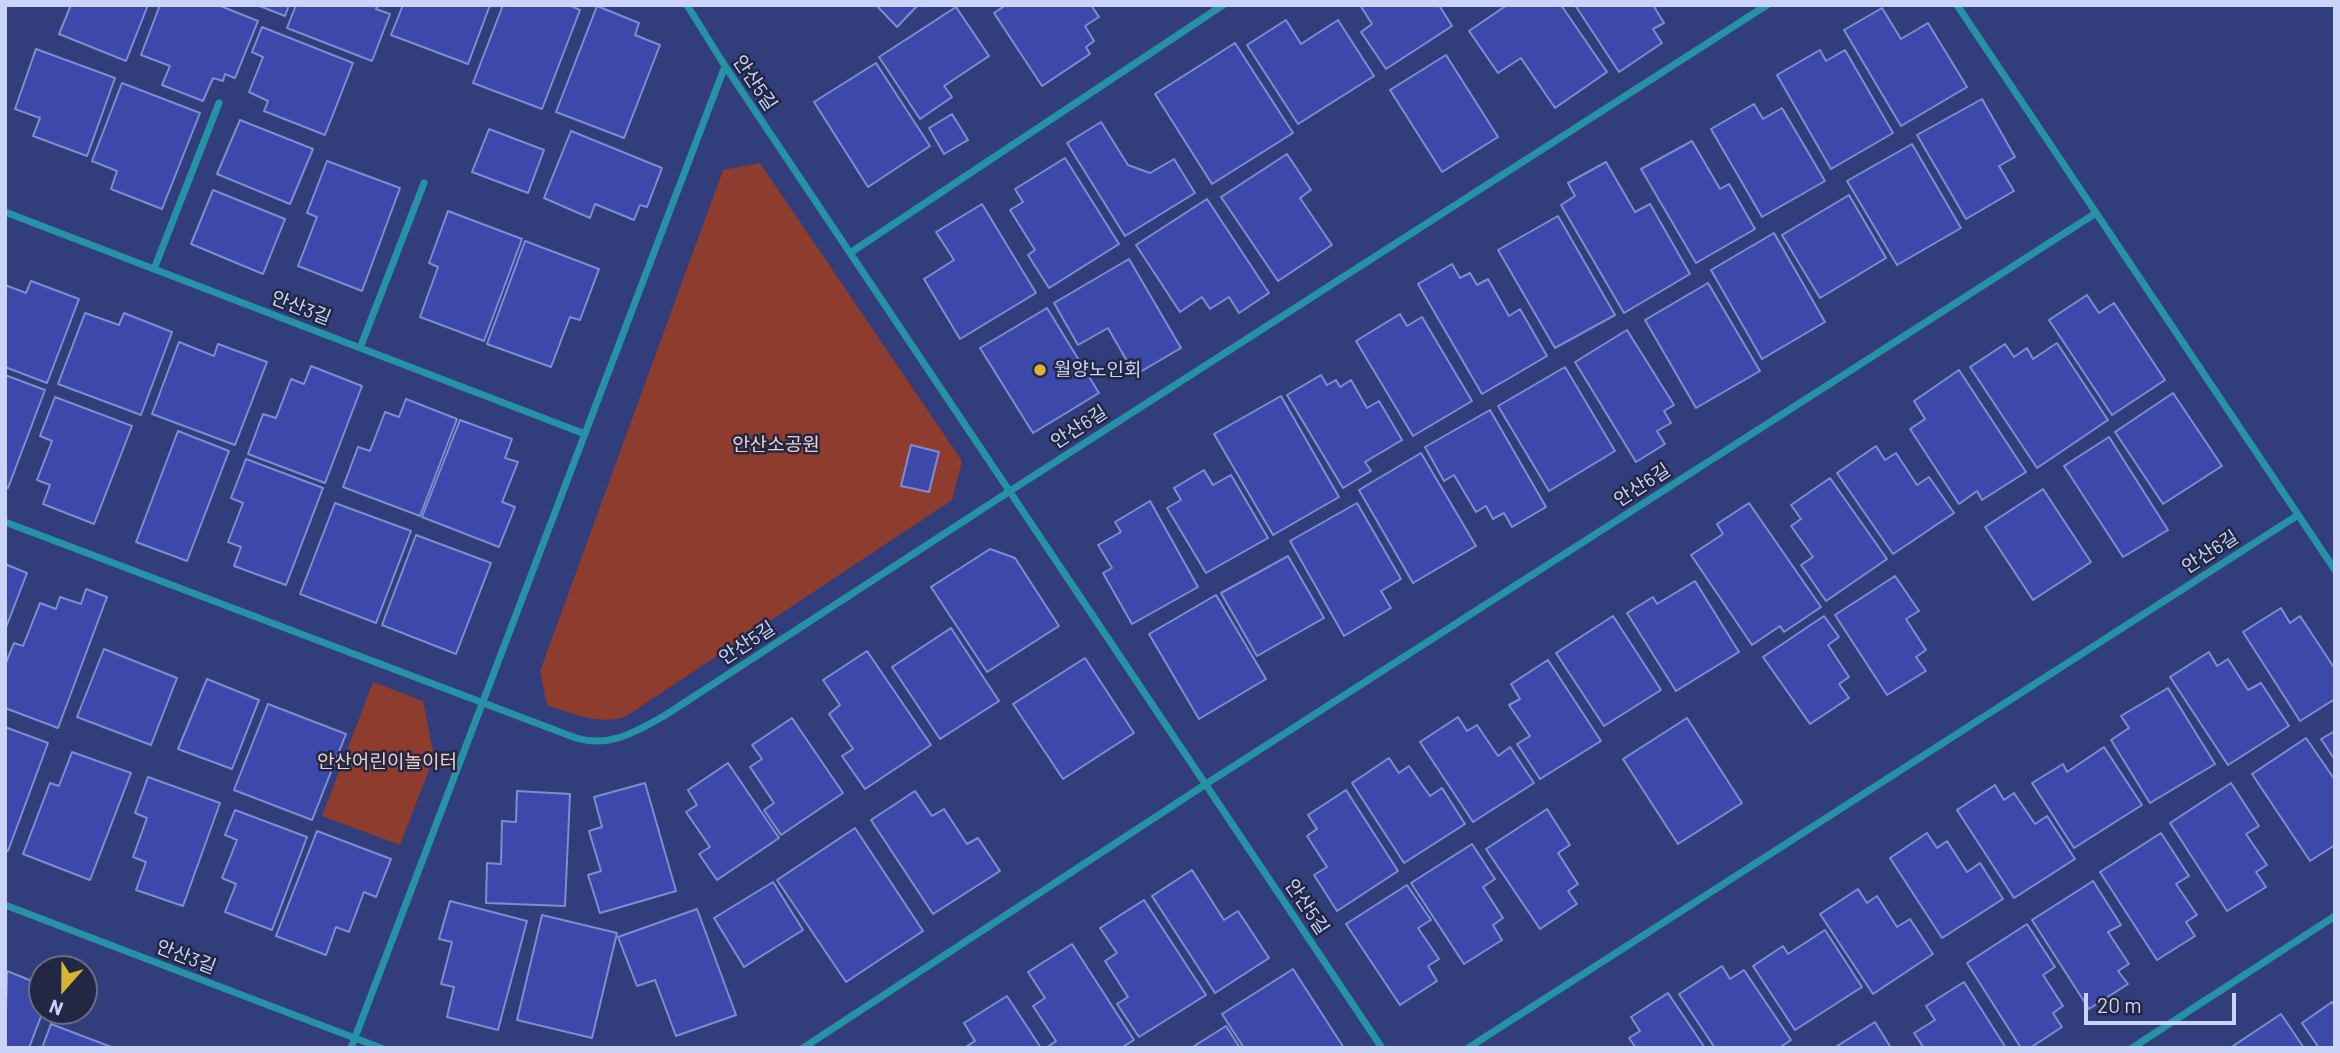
<!DOCTYPE html>
<html>
<head>
<meta charset="utf-8">
<style>
  body { margin:0 }
  #map { position:relative; width:2340px; height:1053px; overflow:hidden; background:#323e7b; font-family:Barlow,sans-serif }
  canvas { display:block }
  .frame { position:absolute; inset:0; border:7px solid #cad4f9; pointer-events:none }
  .north { position:absolute; left:28px; top:955px; width:70px; height:70px; box-sizing:border-box; background:#222844; border:2px solid #656d8c; border-radius:50%; rotate:201deg; font-size:19px; font-weight:700; line-height:28px; text-align:center; color:#cad4f9 }
  .north::after { content:''; display:block; margin:auto; width:24px; height:32px; background:#d7b434; clip-path:polygon(50% 0,100% 100%,50% 72%,0 100%) }
  .scale { position:absolute; left:2084px; top:993px; width:152px; height:32px; box-sizing:border-box; border:4px solid #cad4f9; border-top:0; padding-left:9px; font-size:21px; line-height:24px; white-space:nowrap; color:#cad4f9; -webkit-text-stroke:5px #222844; paint-order:stroke }
</style>
</head>
<body>
<div id="map">
<canvas width="2340" height="1053"></canvas>
<div class="frame"></div>
<div class="north">N</div>
<div class="scale">20 m</div>
</div>
<script>
const ctx = document.querySelector('canvas').getContext('2d');
ctx.lineJoin = 'round';
function paint(path, color) { ctx.fillStyle = color; ctx.fill(path, 'evenodd'); }
function trace(path, color, width, dash) { ctx.strokeStyle = color; ctx.lineWidth = width; ctx.lineCap = dash ? 'butt' : 'round'; ctx.setLineDash(dash || []); ctx.stroke(path); }
function write(font, color, halo, rows, align = 'center') {
  ctx.font = font + ' Barlow,"Noto Sans KR",sans-serif'; ctx.lineWidth = 5; ctx.setLineDash([]); ctx.textBaseline = 'middle'; ctx.strokeStyle = halo; ctx.fillStyle = color; for (const [text, x, y, turn = 0] of rows) {
    ctx.save(); ctx.translate(x, y); ctx.rotate((+turn || 0) * Math.PI / 180); ctx.textAlign = isNaN(turn) ? turn : align; if (halo) ctx.strokeText(text, 0, 0); ctx.fillText(text, 0, 0); ctx.restore();
  }
}
paint(new Path2D(`
  M 760,163 L 962,461 L 952,500 L 625,717 C 600,725 573,714 549,706 L 546,701 L 540,671 L 723,170 Z
  M 373,682 L 423,701 L 434,757 L 400,845 L 322,816 Z`), '#8d3c2d');
const building = new Path2D(`
  M 71,5 L 148,5 L 126,61 L 59,34 Z
  M 160,5 L 218,5 L 258,21 L 235,78 L 225,74 L 223,81 L 213,78 L 203,101 L 162,85 L 170,66 L 141,55 Z
  M 257,5 L 289,5 L 285,16 Z
  M 296,5 L 378,5 L 376,9 L 390,14 L 372,61 L 287,28 Z
  M 403,5 L 490,5 L 468,64 L 391,35 Z
  M 503,5 L 569,5 L 580,10 L 542,109 L 473,83 Z
  M 876,5 L 918,5 L 897,27 Z
  M 1006,5 L 1091,5 L 1099,17 L 1085,26 L 1094,41 L 1086,47 L 1090,54 L 1042,86 L 994,13 Z
  M 1360,5 L 1439,5 L 1452,26 L 1386,69 L 1361,32 L 1372,24 Z
  M 1507,5 L 1561,5 L 1607,72 L 1555,108 L 1521,58 L 1498,73 L 1469,31 Z
  M 1575,5 L 1653,5 L 1664,23 L 1653,29 L 1662,43 L 1619,72 Z
  M 597,6 L 639,23 L 635,35 L 660,45 L 624,138 L 556,112 Z
  M 956,7 L 989,56 L 944,86 L 952,97 L 920,119 L 879,57 Z
  M 1882,8 L 1901,39 L 1928,23 L 1967,87 L 1901,126 L 1844,30 Z
  M 1286,20 L 1301,44 L 1338,20 L 1374,76 L 1298,124 L 1247,45 Z
  M 262,27 L 353,63 L 325,135 L 264,111 L 268,101 L 249,92 L 263,57 L 252,52 Z
  M 1235,43 L 1293,133 L 1212,184 L 1155,94 Z
  M 36,49 L 115,78 L 87,156 L 33,136 L 40,118 L 15,109 Z
  M 1820,50 L 1826,61 L 1845,50 L 1893,133 L 1831,169 L 1777,75 Z
  M 1446,55 L 1498,137 L 1442,172 L 1390,90 Z
  M 876,63 L 930,146 L 868,187 L 814,102 Z
  M 122,83 L 200,113 L 162,209 L 111,189 L 117,171 L 92,161 Z
  M 1982,99 L 2015,157 L 1999,166 L 2014,191 L 1966,219 L 1917,135 Z
  M 1754,104 L 1763,119 L 1782,108 L 1825,181 L 1762,217 L 1711,129 Z
  M 952,114 L 968,140 L 944,154 L 929,128 Z
  M 240,120 L 313,149 L 290,204 L 217,174 Z
  M 1101,122 L 1128,165 L 1150,173 L 1174,159 L 1195,193 L 1125,236 L 1067,143 Z
  M 489,129 L 544,150 L 528,193 L 472,172 Z
  M 571,131 L 662,168 L 647,207 L 640,205 L 634,220 L 595,204 L 590,218 L 544,198 Z
  M 1692,141 L 1720,189 L 1729,184 L 1755,229 L 1696,263 L 1641,169 Z
  M 1912,144 L 1961,228 L 1897,265 L 1847,181 Z
  M 1287,154 L 1311,190 L 1300,198 L 1332,245 L 1278,281 L 1221,197 Z
  M 1065,158 L 1119,244 L 1049,288 L 1028,255 L 1035,250 L 1010,210 L 1023,202 L 1015,189 Z
  M 327,161 L 400,188 L 362,291 L 298,266 L 317,217 L 307,213 Z
  M 1606,162 L 1635,212 L 1650,204 L 1690,274 L 1624,313 L 1561,205 L 1575,196 L 1568,183 Z
  M 213,190 L 285,219 L 263,274 L 191,244 Z
  M 1849,195 L 1886,258 L 1820,298 L 1782,235 Z
  M 1207,199 L 1269,293 L 1239,313 L 1229,297 L 1210,309 L 1202,297 L 1180,312 L 1136,245 Z
  M 982,204 L 1036,293 L 960,339 L 924,279 L 954,260 L 936,232 Z
  M 448,211 L 522,239 L 484,341 L 420,317 L 438,267 L 429,263 Z
  M 1558,216 L 1615,315 L 1555,348 L 1498,250 Z
  M 1774,233 L 1825,322 L 1762,359 L 1711,270 Z
  M 525,241 L 599,269 L 580,320 L 570,317 L 551,367 L 487,344 Z
  M 1129,259 L 1181,348 L 1135,375 L 1108,328 L 1078,345 L 1054,303 Z
  M 1452,264 L 1460,278 L 1470,273 L 1477,285 L 1488,279 L 1509,316 L 1520,309 L 1547,356 L 1482,394 L 1418,284 Z
  M 31,281 L 79,299 L 47,383 L 5,367 L 5,285 L 26,293 Z
  M 1708,283 L 1760,371 L 1696,408 L 1645,320 Z
  M 2087,295 L 2099,313 L 2114,303 L 2165,380 L 2112,415 L 2049,320 Z
  M 1047,308 L 1099,393 L 1033,433 L 980,348 Z
  M 85,313 L 119,325 L 124,313 L 172,332 L 141,415 L 58,384 Z
  M 1400,314 L 1407,326 L 1422,317 L 1472,401 L 1413,436 L 1356,341 Z
  M 1627,330 L 1674,405 L 1664,411 L 1671,423 L 1657,431 L 1665,444 L 1636,462 L 1575,362 Z
  M 179,342 L 214,356 L 218,344 L 267,362 L 235,445 L 152,414 Z
  M 2057,343 L 2108,420 L 2037,468 L 1970,367 L 2005,344 L 2014,357 L 2027,348 L 2033,359 Z
  M 311,366 L 362,386 L 325,483 L 248,454 L 263,414 L 276,418 L 291,379 L 304,384 Z
  M 1565,367 L 1615,451 L 1549,491 L 1498,406 Z
  M 1959,370 L 2026,472 L 1982,500 L 1977,491 L 1959,504 L 1910,429 L 1925,419 L 1914,401 Z
  M 5,375 L 45,390 L 8,488 L 5,487 Z
  M 1321,375 L 1327,385 L 1336,380 L 1340,387 L 1351,380 L 1367,408 L 1379,401 L 1402,440 L 1365,462 L 1371,471 L 1343,488 L 1287,395 Z
  M 2173,393 L 2222,466 L 2163,504 L 2115,432 Z
  M 1281,396 L 1339,497 L 1273,535 L 1214,434 Z
  M 55,397 L 132,426 L 94,524 L 43,504 L 50,485 L 37,480 L 52,441 L 40,436 Z
  M 406,399 L 457,419 L 420,516 L 343,487 L 358,447 L 370,451 L 385,412 L 399,417 Z
  M 1490,410 L 1546,507 L 1512,527 L 1504,513 L 1493,519 L 1486,506 L 1476,512 L 1454,475 L 1444,481 L 1425,447 Z
  M 460,420 L 512,439 L 505,458 L 518,462 L 502,502 L 515,507 L 499,547 L 422,517 Z
  M 178,431 L 229,451 L 187,561 L 136,542 Z
  M 2109,437 L 2168,530 L 2123,557 L 2064,466 Z
  M 911,445 L 939,452 L 929,492 L 901,486 Z
  M 1876,446 L 1885,460 L 1896,453 L 1917,485 L 1929,477 L 1954,513 L 1893,554 L 1837,473 Z
  M 1421,453 L 1476,546 L 1413,583 L 1359,490 Z
  M 246,459 L 323,488 L 286,585 L 234,566 L 241,547 L 228,542 L 243,503 L 231,498 Z
  M 1204,470 L 1213,485 L 1231,475 L 1268,538 L 1206,573 L 1167,508 L 1181,500 L 1174,488 Z
  M 1830,478 L 1887,559 L 1826,601 L 1801,565 L 1813,557 L 1791,526 L 1801,519 L 1791,505 Z
  M 2043,489 L 2091,562 L 2033,600 L 1985,527 Z
  M 1150,501 L 1198,587 L 1132,624 L 1103,573 L 1112,568 L 1098,545 L 1121,532 L 1115,522 Z
  M 335,503 L 411,531 L 376,623 L 300,594 Z
  M 1357,503 L 1401,579 L 1381,591 L 1391,608 L 1344,636 L 1290,541 Z
  M 1749,503 L 1821,607 L 1784,632 L 1780,626 L 1752,645 L 1691,555 L 1723,534 L 1717,524 Z
  M 416,535 L 491,563 L 456,654 L 382,625 Z
  M 990,549 L 1015,558 L 1059,626 L 987,672 L 931,587 Z
  M 1288,556 L 1324,618 L 1257,656 L 1221,593 Z
  M 5,564 L 27,573 L 5,630 Z
  M 1895,576 L 1919,611 L 1906,619 L 1926,650 L 1916,657 L 1926,671 L 1887,695 L 1835,615 Z
  M 1695,581 L 1739,652 L 1676,691 L 1627,613 L 1653,597 L 1657,604 Z
  M 86,589 L 107,597 L 58,728 L 5,708 L 5,665 L 14,643 L 23,646 L 40,603 L 56,609 L 60,597 L 81,604 Z
  M 1216,595 L 1266,679 L 1199,719 L 1149,634 Z
  M 2281,608 L 2290,623 L 2300,616 L 2335,669 L 2335,699 L 2300,721 L 2243,632 Z
  M 1613,616 L 1661,690 L 1604,726 L 1556,653 Z
  M 1824,616 L 1839,637 L 1828,645 L 1849,677 L 1839,684 L 1849,698 L 1810,724 L 1763,657 Z
  M 951,628 L 999,701 L 940,739 L 892,667 Z
  M 104,649 L 177,678 L 151,745 L 77,717 Z
  M 867,651 L 931,745 L 865,789 L 842,756 L 853,749 L 829,714 L 840,705 L 823,680 Z
  M 2209,652 L 2217,666 L 2228,659 L 2248,690 L 2261,683 L 2289,726 L 2228,765 L 2170,677 Z
  M 1085,658 L 1134,733 L 1063,779 L 1013,704 Z
  M 1548,660 L 1601,741 L 1540,779 L 1517,744 L 1530,736 L 1509,705 L 1520,699 L 1511,684 Z
  M 207,679 L 259,700 L 232,769 L 178,749 Z
  M 2168,688 L 2215,764 L 2150,803 L 2111,740 L 2129,728 L 2121,716 Z
  M 268,704 L 346,734 L 312,820 L 234,790 Z
  M 1458,717 L 1467,731 L 1477,725 L 1498,756 L 1510,747 L 1534,783 L 1473,822 L 1420,742 Z
  M 792,718 L 843,793 L 781,835 L 764,810 L 774,803 L 750,767 L 762,759 L 752,745 Z
  M 1687,718 L 1742,803 L 1678,844 L 1623,759 Z
  M 5,727 L 48,743 L 8,851 L 5,850 Z
  M 2335,731 L 2335,760 L 2321,739 Z
  M 2306,738 L 2335,780 L 2335,845 L 2310,861 L 2252,774 Z
  M 2104,747 L 2142,805 L 2074,848 L 2032,783 L 2063,764 L 2067,772 Z
  M 72,752 L 131,773 L 90,880 L 23,854 L 50,783 L 59,786 Z
  M 1389,758 L 1399,773 L 1409,766 L 1430,796 L 1442,788 L 1465,824 L 1404,863 L 1352,783 Z
  M 728,763 L 779,838 L 717,880 L 699,854 L 710,847 L 686,812 L 697,805 L 688,790 Z
  M 148,777 L 220,803 L 183,906 L 136,890 L 146,862 L 133,857 L 147,818 L 135,813 Z
  M 645,783 L 676,891 L 600,913 L 588,875 L 601,871 L 589,831 L 602,827 L 594,797 Z
  M 2231,783 L 2259,826 L 2246,834 L 2267,865 L 2256,872 L 2266,887 L 2227,911 L 2170,823 Z
  M 1995,785 L 2004,800 L 2014,793 L 2035,824 L 2047,816 L 2075,859 L 2014,898 L 1957,810 Z
  M 1346,790 L 1398,871 L 1337,911 L 1314,875 L 1327,867 L 1307,836 L 1317,829 L 1308,815 Z
  M 517,791 L 570,794 L 565,906 L 486,903 L 487,863 L 501,864 L 502,821 L 516,822 Z
  M 915,791 L 932,816 L 944,809 L 967,844 L 978,838 L 1000,871 L 933,914 L 871,820 Z
  M 1547,809 L 1570,845 L 1558,853 L 1578,884 L 1568,891 L 1577,904 L 1540,929 L 1486,849 Z
  M 235,810 L 307,837 L 272,930 L 225,912 L 236,884 L 222,878 L 237,840 L 225,835 Z
  M 855,828 L 923,931 L 846,982 L 777,880 Z
  M 317,831 L 391,859 L 376,897 L 364,892 L 349,932 L 336,927 L 326,955 L 276,936 Z
  M 1927,833 L 1937,848 L 1947,841 L 1967,872 L 1980,863 L 2003,899 L 1942,938 L 1890,858 Z
  M 2161,833 L 2189,876 L 2176,884 L 2197,915 L 2186,922 L 2195,936 L 2157,960 L 2100,872 Z
  M 1472,844 L 1495,879 L 1483,887 L 1503,918 L 1493,925 L 1502,940 L 1464,964 L 1411,883 Z
  M 1192,870 L 1224,920 L 1238,911 L 1269,958 L 1215,993 L 1152,896 Z
  M 2093,881 L 2121,925 L 2108,932 L 2129,964 L 2118,971 L 2128,984 L 2089,1009 L 2032,920 Z
  M 773,882 L 803,930 L 744,967 L 714,918 Z
  M 1407,885 L 1431,920 L 1418,928 L 1439,959 L 1428,966 L 1437,981 L 1400,1005 L 1346,924 Z
  M 1858,889 L 1867,903 L 1877,896 L 1897,927 L 1910,919 L 1933,954 L 1873,994 L 1820,914 Z
  M 1144,900 L 1206,995 L 1139,1037 L 1117,1004 L 1128,997 L 1105,961 L 1117,953 L 1100,928 Z
  M 450,901 L 527,921 L 498,1030 L 447,1017 L 454,987 L 441,984 L 452,942 L 439,939 Z
  M 697,909 L 736,1015 L 676,1036 L 655,980 L 637,986 L 618,937 Z
  M 542,915 L 617,933 L 592,1038 L 517,1020 Z
  M 2027,924 L 2055,967 L 2043,975 L 2063,1006 L 2053,1013 L 2062,1027 L 2030,1048 L 2021,1048 L 1967,963 Z
  M 1825,930 L 1862,987 L 1795,1030 L 1753,966 L 1783,946 L 1788,954 Z
  M 1072,944 L 1134,1040 L 1121,1048 L 1046,1048 L 1056,1041 L 1033,1006 L 1045,998 L 1028,972 Z
  M 1722,966 L 1730,979 L 1744,970 L 1791,1040 L 1779,1048 L 1715,1048 L 1679,994 Z
  M 1293,969 L 1344,1048 L 1244,1048 L 1222,1014 Z
  M 7,971 L 42,985 L 43,1011 L 29,1048 L 5,1048 Z
  M 1964,982 L 2006,1048 L 1924,1048 L 1914,1033 L 1935,1020 L 1926,1006 Z
  M 1668,993 L 1705,1048 L 1636,1048 L 1629,1038 L 1640,1031 L 1631,1017 Z
  M 1007,996 L 1041,1048 L 964,1048 L 975,1041 L 964,1023 Z
  M 2332,1002 L 2335,1007 L 2335,1048 L 2319,1048 L 2302,1023 Z
  M 2281,1014 L 2304,1048 L 2230,1048 Z
  M 1875,1022 L 1891,1048 L 1834,1048 Z
  M 51,1024 L 114,1048 L 42,1048 Z
  M 1226,1026 L 1240,1048 L 1191,1048 Z`);
paint(building, '#3c49ab');
trace(building, '#7d8dd2', 2);
trace(new Path2D(`
  M 687,5 L 725,66 L 1382,1048
  M 1957,5 L 2335,570
  M 5,212 L 585,434
  M 850,253 L 1223,5
  M 154,269 L 219,103
  M 360,348 L 424,183
  M 5,522 L 576,738 C 610,748 635,732 664,716 L 1010,491 L 1767,5
  M 5,905 L 381,1048
  M 351,1048 L 725,66
  M 803,1048 L 1206,784 L 2096,213
  M 1468,1048 L 2298,515
  M 2132,1048 L 2335,916`), '#2592a6', 7);
for (const [x, y, r, color] of [
  [1040,370,7,"#d7b434"]
]) { const dot = new Path2D(); dot.arc(x, y, r, 0, 2 * Math.PI); ctx.fillStyle = color; ctx.fill(dot); trace(dot, '#222844', 2.5); }
write('19px', '#cad4f9', '#222844', [
  ["안산5길",755,83,56],
  ["안산3길",301,308,21],
  ["안산6길",1079,427,-33],
  ["안산6길",1642,485,-33],
  ["안산6길",2210,552,-33],
  ["안산5길",747,643,-33],
  ["안산5길",1307,907,56],
  ["안산3길",186,957,21]
]);
write('19px', '#cad4f9', '#222844', [
  ["월양노인회",1054,370]
], 'left');
write('19px', '#eecec7', '#222844', [
  ["안산소공원",776,445],
  ["안산어린이놀이터",387,762]
]);
</script>
</body>
</html>
